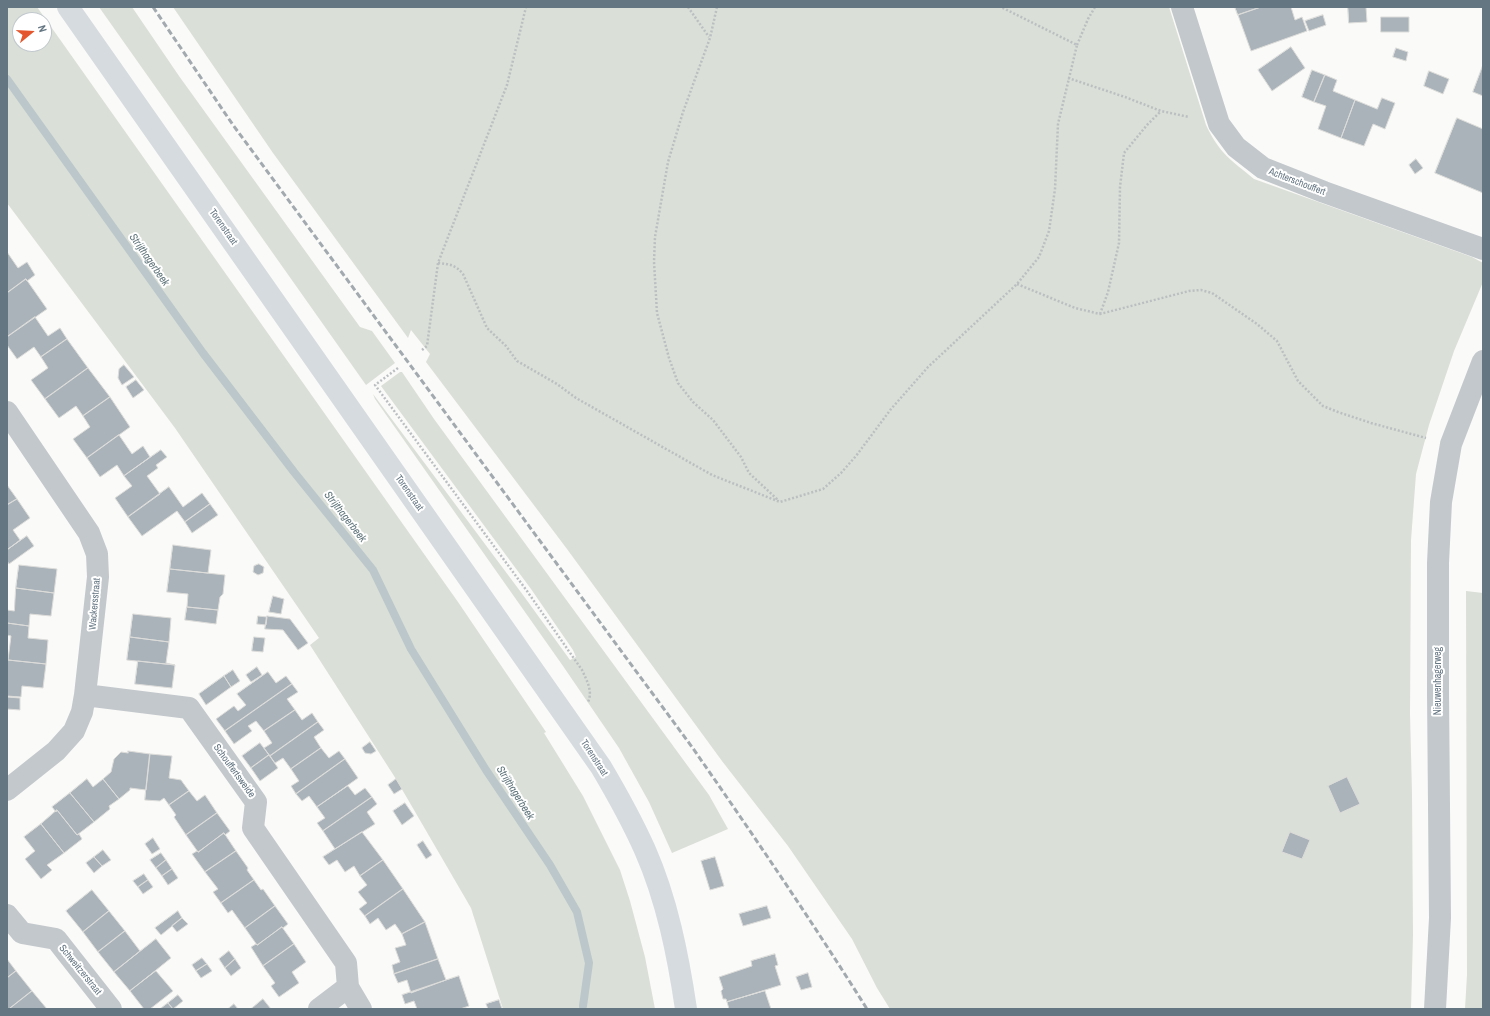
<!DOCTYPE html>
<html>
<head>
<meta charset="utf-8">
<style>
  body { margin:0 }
  #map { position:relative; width:1490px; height:1016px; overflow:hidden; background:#fafaf8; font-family:"Archivo Narrow",sans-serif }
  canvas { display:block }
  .frame { position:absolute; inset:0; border:8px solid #657683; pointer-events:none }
  .north { position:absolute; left:12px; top:12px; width:40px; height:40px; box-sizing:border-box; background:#fff; border:1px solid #c1c8cd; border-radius:50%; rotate:72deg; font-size:11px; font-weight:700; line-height:16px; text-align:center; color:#657683 }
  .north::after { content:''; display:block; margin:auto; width:14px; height:18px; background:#e4572e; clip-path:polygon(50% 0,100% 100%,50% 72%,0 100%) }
</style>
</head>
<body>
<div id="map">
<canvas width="1490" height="1016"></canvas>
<div class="frame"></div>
<div class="north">N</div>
</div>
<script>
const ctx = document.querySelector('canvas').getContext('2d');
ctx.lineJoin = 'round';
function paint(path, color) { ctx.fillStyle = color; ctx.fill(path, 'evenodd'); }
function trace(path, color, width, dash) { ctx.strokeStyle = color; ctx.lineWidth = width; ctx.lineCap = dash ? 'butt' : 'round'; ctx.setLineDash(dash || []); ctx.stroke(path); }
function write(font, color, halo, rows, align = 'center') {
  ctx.font = font + ' "Archivo Narrow",sans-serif'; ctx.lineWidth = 4; ctx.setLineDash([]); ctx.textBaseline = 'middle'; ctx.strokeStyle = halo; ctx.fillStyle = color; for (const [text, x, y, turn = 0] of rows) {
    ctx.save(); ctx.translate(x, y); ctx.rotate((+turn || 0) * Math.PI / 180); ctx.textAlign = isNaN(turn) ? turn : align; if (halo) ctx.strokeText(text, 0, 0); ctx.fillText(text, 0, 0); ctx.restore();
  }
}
paint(new Path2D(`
  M 7,7 L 37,7 L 458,602 L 546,732 L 544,733 L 583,796 L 620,870 L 630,901 L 645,957 L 655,1009 L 503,1009 L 471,908 L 396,779 L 310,645 L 319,638 L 175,428 L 7,203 ZM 20,20 L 44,20 L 44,44 L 20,44 Z
  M 99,7 L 132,7 L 179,76 L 360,327 L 372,331 L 395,363 L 366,385 Z
  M 173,7 L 1169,7 L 1206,125 C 1219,153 1231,160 1254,179 L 1472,257 L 1483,263 L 1483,282 L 1454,351 L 1429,425 L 1416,474 L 1411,540 L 1410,714 L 1412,794 L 1413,935 L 1411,1009 L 890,1009 L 877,988 L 852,939 L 788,846 L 722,761 L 567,549 L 426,362 L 430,354 L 411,330 L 408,338 L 273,153 Z
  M 400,372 L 402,372 L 434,419 L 709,795 L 728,829 L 672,853 L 649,802 L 619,748 L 563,666 L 375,399 L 373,394 L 523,595 L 570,660 L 576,657 L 573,650 L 531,589 L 381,386 Z
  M 1466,591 L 1483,593 L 1483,1009 L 1465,1009 L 1467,975 Z`), '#dadfd7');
trace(new Path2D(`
  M 7,79 L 203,353 L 294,472 L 373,570 L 411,649 L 486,770 L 550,865 L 577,912 L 589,963 L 583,1006`), '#bbc7cb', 8);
const building = new Path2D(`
  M 1235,7 L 1261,7 L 1238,15 Z
  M 1261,7 L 1291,7 L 1295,20 L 1302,17 L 1307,31 L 1251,51 L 1238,15 Z
  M 1348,7 L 1366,7 L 1367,22 L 1349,23 Z
  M 1323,15 L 1326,25 L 1309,31 L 1305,21 Z
  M 1381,17 L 1409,17 L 1409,32 L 1381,32 Z
  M 1291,47 L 1305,68 L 1272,91 L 1258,70 Z
  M 1396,48 L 1408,52 L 1406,61 L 1393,57 Z
  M 1483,65 L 1483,96 L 1473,92 Z
  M 1312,70 L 1325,75 L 1314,102 L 1302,97 Z
  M 1429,71 L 1449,79 L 1443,94 L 1424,86 Z
  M 1325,75 L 1337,80 L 1333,91 L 1355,100 L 1341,138 L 1318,129 L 1326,106 L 1314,102 Z
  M 1382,98 L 1395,103 L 1385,129 L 1373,124 L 1364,146 L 1341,138 L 1355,100 L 1377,109 Z
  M 1457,118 L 1483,129 L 1483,193 L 1435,173 Z
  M 1416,159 L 1423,168 L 1415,174 L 1409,165 Z
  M 7,252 L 18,268 L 27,262 L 35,275 L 27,281 L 26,279 L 7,293 Z
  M 26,279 L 47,309 L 7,337 L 7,293 Z
  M 35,317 L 48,336 L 60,328 L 67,339 L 41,357 L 34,347 L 17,359 L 7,345 L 7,337 Z
  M 67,339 L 88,368 L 45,399 L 31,380 L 48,368 L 41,357 Z
  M 124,365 L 134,377 L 122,385 L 118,378 L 119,369 Z
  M 88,368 L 110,397 L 83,416 L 76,406 L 59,418 L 45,399 Z
  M 136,380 L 144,390 L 133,398 L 126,387 Z
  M 110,397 L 130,427 L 87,458 L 73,439 L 90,427 L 83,416 Z
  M 119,435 L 132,454 L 143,446 L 150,457 L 124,476 L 117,465 L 100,477 L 87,458 Z
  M 161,450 L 167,457 L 156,465 L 158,468 L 147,476 L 160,494 L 128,517 L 115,498 L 132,486 L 124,476 Z
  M 7,485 L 17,499 L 7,505 Z
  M 169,487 L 183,507 L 202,493 L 210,504 L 185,522 L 177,511 L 142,536 L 128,517 Z
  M 17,499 L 30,518 L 13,530 L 20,540 L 7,550 L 7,505 Z
  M 210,504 L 218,515 L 192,533 L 185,522 Z
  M 27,536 L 34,546 L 9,564 L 7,561 L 7,550 Z
  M 173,545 L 211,550 L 208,573 L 170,569 Z
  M 259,564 L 264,567 L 263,573 L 258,575 L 253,572 L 254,566 Z
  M 19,565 L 57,569 L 54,593 L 16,588 Z
  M 170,569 L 225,575 L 223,594 L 220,597 L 218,610 L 187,607 L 188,594 L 167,592 Z
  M 16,588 L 54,593 L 51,616 L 30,614 L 29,626 L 7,623 L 7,610 L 14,611 Z
  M 273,596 L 284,599 L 281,614 L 269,612 Z
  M 187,607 L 218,610 L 216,624 L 185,620 Z
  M 133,614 L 171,618 L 169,642 L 130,637 Z
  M 258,616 L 267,617 L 266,625 L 257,624 Z
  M 267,616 L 290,619 L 308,643 L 298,650 L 283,630 L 265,629 Z
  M 7,623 L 29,626 L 28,638 L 48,640 L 46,664 L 8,660 L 11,636 L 7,635 Z
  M 130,637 L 169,642 L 166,663 L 175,665 L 127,660 Z
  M 254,637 L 265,638 L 263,652 L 252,651 Z
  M 8,660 L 46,664 L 43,688 L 22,686 L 21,697 L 7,696 Z
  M 138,661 L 175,665 L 172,688 L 135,684 Z
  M 257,667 L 262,675 L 251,682 L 246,675 Z
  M 233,670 L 240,681 L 231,687 L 224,676 Z
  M 268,672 L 276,683 L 286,676 L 292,684 L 225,731 L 216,719 L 234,706 L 238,711 L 246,705 L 237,694 Z
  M 224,676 L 231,687 L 206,705 L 199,694 Z
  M 292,684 L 298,692 L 287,699 L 295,710 L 264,731 L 256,721 L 248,726 L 252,731 L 234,744 L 225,731 Z
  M 7,697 L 20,698 L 20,710 L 7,709 Z
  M 295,710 L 302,720 L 312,713 L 318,722 L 270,756 L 264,748 L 272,743 L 264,731 Z
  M 318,722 L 324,730 L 314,737 L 321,748 L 291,769 L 283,758 L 275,763 L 270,756 Z
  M 370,742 L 376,751 L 371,754 L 365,753 L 362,748 Z
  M 260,743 L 269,755 L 251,768 L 242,756 Z
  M 321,748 L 329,758 L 339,751 L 345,759 L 296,794 L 291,786 L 299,781 L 291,769 Z
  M 128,751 L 150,754 L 146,790 L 130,788 L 130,790 L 119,799 L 103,779 L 111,772 L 114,759 L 121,752 L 128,753 Z
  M 150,754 L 172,756 L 169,778 L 181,780 L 189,791 L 169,805 L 164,798 L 160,801 L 145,800 Z
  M 269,755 L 278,768 L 260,781 L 251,768 Z
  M 345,759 L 358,778 L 317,807 L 309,796 L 302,801 L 296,794 Z
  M 1347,777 L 1360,804 L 1340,813 L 1328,786 Z
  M 87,779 L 93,787 L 103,779 L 119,799 L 109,806 L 110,809 L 94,822 L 70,793 Z
  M 396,779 L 402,789 L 394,794 L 388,785 Z
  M 348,786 L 355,795 L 365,788 L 372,797 L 323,831 L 317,823 L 325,818 L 317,807 Z
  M 189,791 L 197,801 L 205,795 L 217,813 L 186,835 L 174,817 L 176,815 L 169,805 Z
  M 70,793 L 94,822 L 77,835 L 57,810 L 56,812 L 52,807 Z
  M 372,797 L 377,804 L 367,812 L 375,824 L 335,849 L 323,831 Z
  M 405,803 L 414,816 L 402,825 L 393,811 Z
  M 57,810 L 77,835 L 79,834 L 82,839 L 64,853 L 41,824 Z
  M 217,813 L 230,831 L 225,835 L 224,833 L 198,852 L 186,835 Z
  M 41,824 L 64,853 L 47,865 L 52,870 L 41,879 L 25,859 L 35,851 L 24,837 Z
  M 362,832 L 383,860 L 360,876 L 354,866 L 345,872 L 337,860 L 329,865 L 323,857 Z
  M 1290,832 L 1310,840 L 1302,859 L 1282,852 Z
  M 224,833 L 236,851 L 205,872 L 192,854 L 197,851 L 198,852 Z
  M 153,838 L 160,849 L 152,854 L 145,844 Z
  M 423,841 L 432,855 L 426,859 L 417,845 Z
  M 103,850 L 111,860 L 102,866 L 94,857 Z
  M 236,851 L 248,868 L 247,870 L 254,880 L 221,903 L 213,892 L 218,889 L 205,872 Z
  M 161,853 L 166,860 L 156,868 L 150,860 Z
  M 94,857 L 102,866 L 94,873 L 86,863 Z
  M 715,857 L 724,886 L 710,890 L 701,861 Z
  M 166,860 L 172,869 L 162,876 L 156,868 Z
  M 383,860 L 403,889 L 365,916 L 359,909 L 367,903 L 358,892 L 367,885 L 360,876 Z
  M 172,869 L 178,878 L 168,885 L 162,876 Z
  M 144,874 L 148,880 L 138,887 L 133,881 Z
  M 148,880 L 153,887 L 143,894 L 138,887 Z
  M 254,880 L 261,890 L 263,889 L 275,906 L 245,928 L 232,910 L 228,913 L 221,903 Z
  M 403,889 L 425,922 L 402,934 L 395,924 L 386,930 L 378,918 L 370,924 L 365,916 Z
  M 92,890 L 109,911 L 83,932 L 66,911 Z
  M 275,906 L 288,924 L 283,928 L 282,927 L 257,945 L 245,928 Z
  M 767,906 L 771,918 L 743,926 L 739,914 Z
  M 109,911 L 125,931 L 98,952 L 83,932 Z
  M 178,911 L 182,918 L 161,935 L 155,928 Z
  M 182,918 L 188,924 L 177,932 L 172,926 Z
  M 425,922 L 438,959 L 394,974 L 392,965 L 400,962 L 395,948 L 406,945 L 402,934 Z
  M 282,927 L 294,944 L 263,966 L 251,947 L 256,944 L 257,945 Z
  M 125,931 L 140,951 L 114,972 L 98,952 Z
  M 156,939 L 171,958 L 130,991 L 114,972 Z
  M 294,944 L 306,962 L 292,972 L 299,983 L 279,997 L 271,986 L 275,983 L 263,966 Z
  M 229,951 L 235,959 L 225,968 L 219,959 Z
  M 775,954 L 778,965 L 775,966 L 781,985 L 727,1002 L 726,999 L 723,999 L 721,991 L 723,989 L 719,977 L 752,966 L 751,961 Z
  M 202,958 L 207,964 L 196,971 L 192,965 Z
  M 7,959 L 16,971 L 7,978 Z
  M 235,959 L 241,968 L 231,976 L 225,968 Z
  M 438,959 L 446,980 L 411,993 L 407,980 L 398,983 L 394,974 Z
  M 207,964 L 212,971 L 201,978 L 196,971 Z
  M 16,971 L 32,991 L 9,1009 L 7,1009 L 7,978 Z
  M 156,971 L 173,991 L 150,1009 L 144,1009 L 130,991 Z
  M 808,973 L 812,987 L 801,990 L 796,977 Z
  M 459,976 L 469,1006 L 460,1009 L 417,1009 L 414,1001 L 405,1004 L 402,995 Z
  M 32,991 L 47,1009 L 9,1009 Z
  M 765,991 L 771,1009 L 729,1009 L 727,1002 Z
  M 178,995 L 183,1001 L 173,1009 L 168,1003 Z
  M 263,999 L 271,1009 L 251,1009 Z
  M 499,1000 L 502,1009 L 488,1009 L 486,1004 Z
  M 168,1003 L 173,1009 L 160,1009 Z
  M 234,1004 L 238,1009 L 228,1009 Z`);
paint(building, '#aab3b9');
trace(building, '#dcdcda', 1);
trace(new Path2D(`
  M 688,7 L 709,37
  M 717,7 L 710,38 L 683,112 L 668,162 L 655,237 L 654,262 L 657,313 L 669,358 L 678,383 L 693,402 L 713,420 L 741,457 L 749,473 L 778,500
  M 1077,45 L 1088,19 L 1095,7
  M 1068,78 L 1125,97 L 1161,111 L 1189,117
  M 438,263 C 449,264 456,265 463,274 L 487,328 L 506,346 L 517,361 L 557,384 L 576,398 L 712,475 L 780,502 L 823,489 L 841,473 L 856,456 L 891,409 L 928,367 L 1017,284 L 1039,257 L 1049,231 L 1055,189 L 1058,124 L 1077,45 L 1001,7
  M 1017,284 L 1075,308 L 1100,314 L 1189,291 L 1201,290 L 1212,293 L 1257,324 L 1277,341 L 1298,381 L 1323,406 L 1338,412 L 1371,423 L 1426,438
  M 1100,314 L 1108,292 L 1119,243 L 1120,187 L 1124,153 L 1147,125 L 1161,111
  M 422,350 L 427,346 L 438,263 L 507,85 L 526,7
  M 398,368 L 375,385 L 527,591 L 582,670 C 587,681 593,691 588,702`), '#bbbfc2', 2.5, [2, 2]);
trace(new Path2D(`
  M 1182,7 L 1219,124 L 1236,147 L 1263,168 L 1324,192 L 1483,249
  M 7,412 L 89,533 L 97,554 L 98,577 L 85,695 L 82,712 L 74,731 L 56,751 L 7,790
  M 85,695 L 189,708 L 256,802 L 253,828 L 346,963 L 348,987 L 319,1009
  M 7,915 L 22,933 L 56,939 L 111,1009
  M 348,987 L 361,1009
  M 1435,1009 L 1440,918 L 1438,693 L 1438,563 L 1441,502 L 1451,444 L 1483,361`), '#c3c8cc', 22);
trace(new Path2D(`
  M 68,7 L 601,767 C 617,794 632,821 645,850 C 667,900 678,955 686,1009`), '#d6dbdf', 22);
trace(new Path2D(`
  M 153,7 L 233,125 L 692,747 C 752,833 811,920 867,1009`), '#a2aab0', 3, [6, 3]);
write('10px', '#657683', '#fff', [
  ["Achterschouffert",1297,182,21],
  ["Torenstraat",223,227,55],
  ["Torenstraat",409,493,55],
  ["Wackersstraat",95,604,-85],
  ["Nieuwenhagerweg",1438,681,-90],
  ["Torenstraat",594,758,57],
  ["Schouffertsweide",234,771,54],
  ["Schweitzerstraat",80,970,51]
]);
write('italic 11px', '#60757c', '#fff', [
  ["Strijthagerbeek",149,260,55],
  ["Strijthagerbeek",345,517,52],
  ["Strijthagerbeek",515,793,58]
]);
</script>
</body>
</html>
